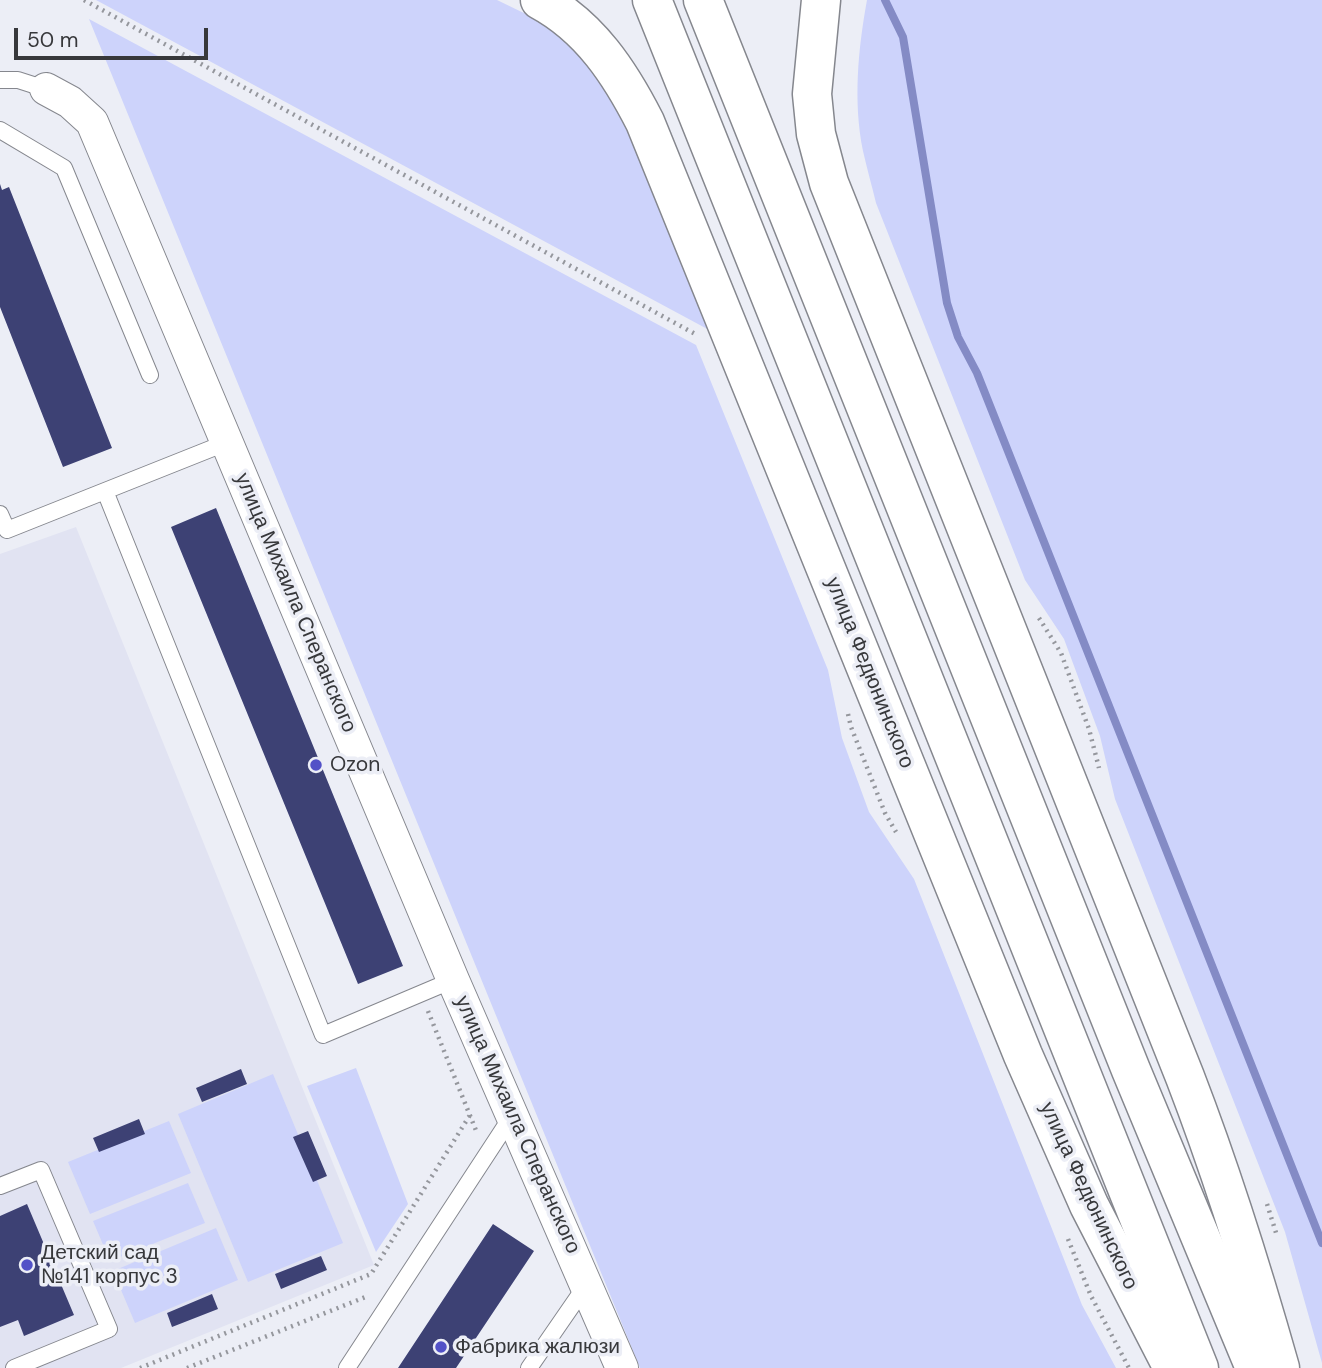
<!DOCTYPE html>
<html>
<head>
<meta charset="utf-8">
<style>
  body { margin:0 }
  #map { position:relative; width:1322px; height:1368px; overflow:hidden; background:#eceef6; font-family:"DM Sans",sans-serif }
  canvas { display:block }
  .scale { position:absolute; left:14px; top:28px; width:194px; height:32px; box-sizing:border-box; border:4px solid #37383b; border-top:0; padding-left:9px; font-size:21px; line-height:24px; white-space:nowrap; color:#37383b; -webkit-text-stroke:5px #eceef6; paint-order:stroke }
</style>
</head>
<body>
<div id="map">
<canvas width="1322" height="1368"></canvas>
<div class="scale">50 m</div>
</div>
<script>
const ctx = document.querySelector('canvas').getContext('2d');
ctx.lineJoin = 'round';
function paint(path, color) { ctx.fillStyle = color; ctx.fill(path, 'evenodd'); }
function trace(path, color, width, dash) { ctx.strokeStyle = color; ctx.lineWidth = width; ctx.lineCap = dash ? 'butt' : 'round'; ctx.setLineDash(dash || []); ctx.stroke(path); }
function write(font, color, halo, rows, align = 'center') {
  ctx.font = font + ' "DM Sans",sans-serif'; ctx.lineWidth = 7; ctx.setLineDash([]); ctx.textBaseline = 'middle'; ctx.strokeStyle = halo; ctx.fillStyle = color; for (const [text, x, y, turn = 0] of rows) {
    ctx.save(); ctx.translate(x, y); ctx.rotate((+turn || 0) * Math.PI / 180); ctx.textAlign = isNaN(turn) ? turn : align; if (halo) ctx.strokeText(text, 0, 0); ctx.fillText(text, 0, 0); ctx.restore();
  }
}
paint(new Path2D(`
  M 76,527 L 374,1265 L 121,1368 L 0,1368 L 0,554 Z`), '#e1e3f2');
paint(new Path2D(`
  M 96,0 L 497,0 L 532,17 L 561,35 L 610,86 L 711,331 Z
  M 867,0 L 1322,0 L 1322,1363 L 1285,1232 L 1115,799 L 1100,736 L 1064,639 L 1025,580 L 876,203 C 872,186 867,169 863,151 C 853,102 858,49 867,0 Z
  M 89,19 L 696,345 L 828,670 L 842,738 L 869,812 L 914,879 L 1082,1305 L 1116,1368 L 640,1368 Z
  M 356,1068 L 408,1204 L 376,1252 L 307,1086 Z
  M 273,1074 L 343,1243 L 248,1282 L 178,1114 Z
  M 169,1121 L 191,1173 L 90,1214 L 68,1162 Z
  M 188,1183 L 205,1223 L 110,1261 L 93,1221 Z
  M 216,1228 L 238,1280 L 135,1323 L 113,1271 Z`), '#cdd3fb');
trace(new Path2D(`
  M 885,0 L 903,37 L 947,303 L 958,337 L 977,373 L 1322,1243`), '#848bc5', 8);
paint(new Path2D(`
  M 0,184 L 2,190 L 9,187 L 112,448 L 63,467 L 0,307 Z
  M 216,508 L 403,966 L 358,984 L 171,527 Z
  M 241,1069 L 247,1084 L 202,1102 L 196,1088 Z
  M 139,1119 L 145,1134 L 99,1152 L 93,1138 Z
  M 308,1131 L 327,1176 L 313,1182 L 293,1137 Z
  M 27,1204 L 74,1315 L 24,1336 L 18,1320 L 0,1327 L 0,1216 Z
  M 493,1224 L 534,1251 L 456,1368 L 398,1368 Z
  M 321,1256 L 327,1270 L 281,1289 L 275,1274 Z
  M 212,1294 L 218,1309 L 172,1327 L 167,1313 Z`), '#3d4174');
const lane = new Path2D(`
  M 0,80 L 18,80 L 46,89
  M 0,130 L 64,168 L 150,375
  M 105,491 L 323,1035 L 453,980
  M 0,514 L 7,530 L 228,442
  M 0,1186 L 41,1170 L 109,1329 L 14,1368
  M 347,1368 L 512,1116
  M 529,1368 L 587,1284`);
const street = new Path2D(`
  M 46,89 L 70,102 L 92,122 L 453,980 L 622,1368`);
const secondary = new Path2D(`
  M 540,0 C 590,27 620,73 645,122 L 1023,1055 L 1089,1205 L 1173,1368
  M 821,0 L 812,94 L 816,134 L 829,183 L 1185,1077 C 1222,1173 1252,1269 1280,1368`);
const highway = new Path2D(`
  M 652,0 L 1199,1368
  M 703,0 L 1131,1070 L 1255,1368`);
trace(lane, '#85878e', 18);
trace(street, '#85878e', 34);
trace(secondary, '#85878e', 41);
trace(highway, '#85878e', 41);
trace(new Path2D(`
  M 84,0 L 697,335
  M 1039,618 L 1061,653 L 1089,729 L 1099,768
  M 848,714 L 851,727 L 885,813 L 896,832
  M 428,1011 L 477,1133
  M 1267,1204 L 1277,1236
  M 1068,1239 L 1091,1296 L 1129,1368
  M 140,1368 L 371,1274 L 470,1115
  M 187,1368 L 368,1296`), '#95979d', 4.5, [2, 5]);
trace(lane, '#fff', 16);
trace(street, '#fff', 32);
trace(secondary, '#fff', 38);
trace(highway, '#fff', 38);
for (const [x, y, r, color] of [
  [316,765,7,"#5251c7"],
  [27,1265,7,"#5251c7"],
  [441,1347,7,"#5251c7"]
]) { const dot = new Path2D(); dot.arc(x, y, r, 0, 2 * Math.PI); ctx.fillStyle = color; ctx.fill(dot); trace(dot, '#eceef6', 2.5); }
write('21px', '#37383b', '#eceef6', [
  ["улица Михаила Сперанского",295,603,67],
  ["улица Федюнинского",869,673,68],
  ["улица Михаила Сперанского",517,1125,66],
  ["улица Федюнинского",1088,1196,65]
]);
write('21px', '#37383b', '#eceef6', [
  ["Ozon",330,765],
  ["Детский сад",41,1253],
  ["№141 корпус 3",41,1277],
  ["Фабрика жалюзи",455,1347]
], 'left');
</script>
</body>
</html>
